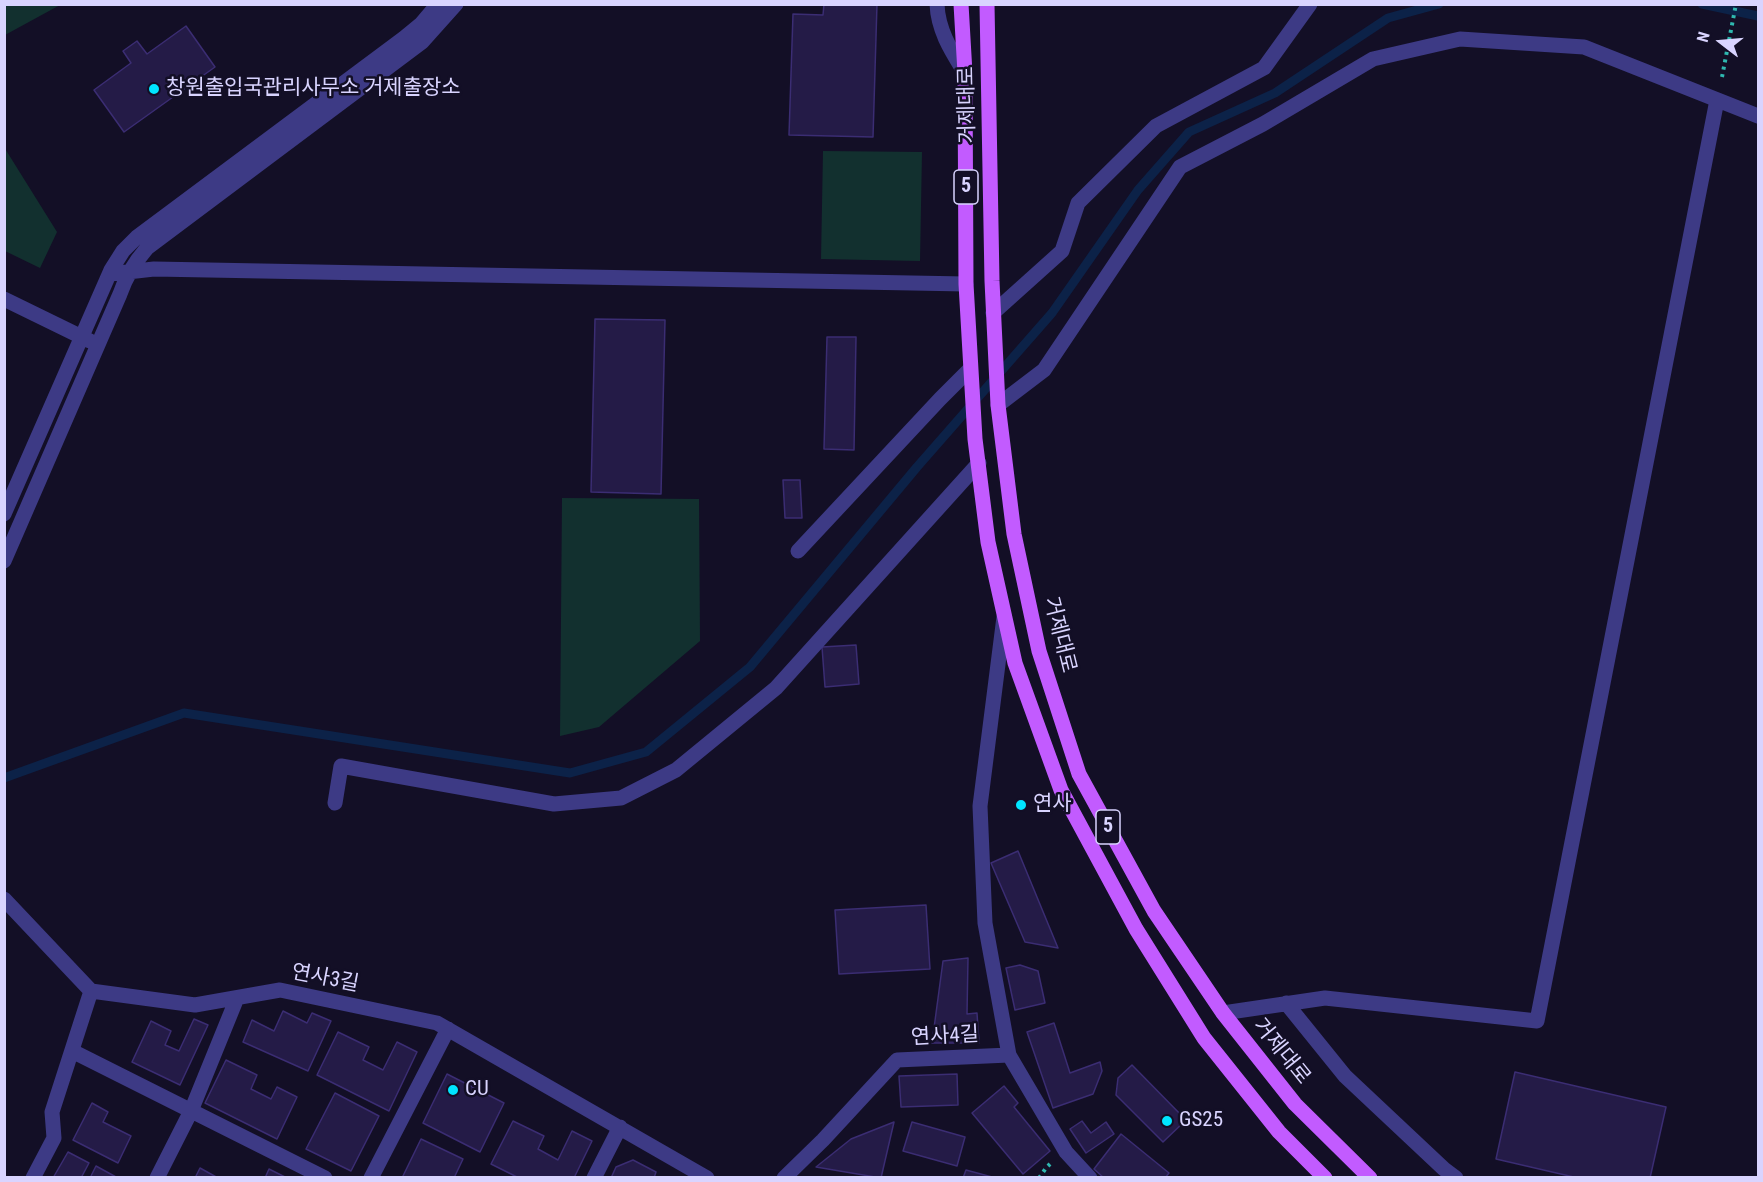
<!DOCTYPE html>
<html>
<head>
<meta charset="utf-8">
<style>
  body { margin:0 }
  #map { position:relative; width:1763px; height:1182px; overflow:hidden; background:#130f26; font-family:"Roboto Condensed",sans-serif }
  canvas { display:block }
  .frame { position:absolute; inset:0; border:6px solid #d9d4ff; pointer-events:none }
  .north { position:absolute; left:1691px; top:12px; width:60px; height:60px; -webkit-text-stroke:4px #130f26; paint-order:stroke; rotate:286deg; font-size:16px; font-weight:700; line-height:24px; text-align:center; color:#d9d4ff }
  .north::after { content:''; display:block; margin:auto; width:21px; height:27px; background:#d9d4ff; clip-path:polygon(50% 0,100% 100%,50% 72%,0 100%) }
</style>
</head>
<body>
<div id="map">
<canvas width="1763" height="1182"></canvas>
<div class="frame"></div>
<div class="north">N</div>
</div>
<script>
const ctx = document.querySelector('canvas').getContext('2d');
ctx.lineJoin = 'round';
function paint(path, color) { ctx.fillStyle = color; ctx.fill(path, 'evenodd'); }
function trace(path, color, width, dash) { ctx.strokeStyle = color; ctx.lineWidth = width; ctx.lineCap = dash ? 'butt' : 'round'; ctx.setLineDash(dash || []); ctx.stroke(path); }
function write(font, color, halo, rows, align = 'center') {
  ctx.font = font + ' "Roboto Condensed","Noto Sans KR",sans-serif'; ctx.lineWidth = 5; ctx.setLineDash([]); ctx.textBaseline = 'middle'; ctx.strokeStyle = halo; ctx.fillStyle = color; for (const [text, x, y, turn = 0] of rows) {
    ctx.save(); ctx.translate(x, y); ctx.rotate((+turn || 0) * Math.PI / 180); ctx.textAlign = isNaN(turn) ? turn : align; if (halo) ctx.strokeText(text, 0, 0); ctx.fillText(text, 0, 0); ctx.restore();
  }
}
paint(new Path2D(`
  M 5,4 L 60,4 L 60,5 L 5,35 Z
  M 4,147 L 57,232 L 40,268 L 5,251 Z
  M 823,151 L 922,152 L 920,261 L 821,259 Z
  M 562,498 L 699,499 L 700,641 L 599,727 L 560,736 Z`), '#12302f');
trace(new Path2D(`
  M 1702,4 L 1758,16
  M 4,778 L 184,713 L 570,773 L 646,752 L 750,667 L 917,467 L 1052,313 L 1138,190 L 1189,132 L 1275,93 L 1388,18 L 1439,4`), '#0c2248', 9);
const building = new Path2D(`
  M 824,4 L 877,4 L 873,137 L 789,135 L 793,14 L 823,15 Z
  M 186,26 L 215,67 L 124,132 L 94,90 L 131,63 L 123,51 L 137,41 L 147,54 Z
  M 595,319 L 665,320 L 661,494 L 591,492 Z
  M 827,337 L 856,337 L 854,450 L 824,449 Z
  M 783,480 L 800,480 L 802,518 L 785,518 Z
  M 856,645 L 859,684 L 825,687 L 822,647 Z
  M 1018,851 L 1058,948 L 1025,942 L 991,863 Z
  M 926,905 L 930,969 L 839,974 L 835,910 Z
  M 968,958 L 967,1014 L 977,1013 L 979,1043 L 932,1043 L 943,961 Z
  M 1020,965 L 1038,971 L 1045,1003 L 1015,1010 L 1006,968 Z
  M 283,1011 L 307,1023 L 312,1013 L 331,1021 L 308,1071 L 243,1042 L 252,1020 L 274,1031 Z
  M 194,1019 L 208,1025 L 180,1085 L 132,1062 L 151,1021 L 171,1031 L 165,1045 L 179,1051 Z
  M 1054,1023 L 1070,1073 L 1100,1062 L 1102,1071 L 1093,1094 L 1053,1108 L 1027,1032 Z
  M 338,1032 L 369,1047 L 363,1060 L 383,1070 L 397,1042 L 417,1052 L 389,1111 L 317,1075 Z
  M 226,1060 L 257,1075 L 251,1089 L 271,1099 L 277,1087 L 297,1097 L 277,1139 L 205,1103 Z
  M 1132,1065 L 1186,1120 L 1163,1142 L 1116,1095 L 1118,1078 Z
  M 1515,1072 L 1666,1107 L 1650,1178 L 1578,1178 L 1496,1159 Z
  M 447,1074 L 504,1103 L 480,1152 L 423,1123 Z
  M 957,1074 L 958,1105 L 901,1107 L 899,1076 Z
  M 1004,1086 L 1018,1103 L 1014,1107 L 1050,1151 L 1023,1174 L 972,1113 Z
  M 335,1093 L 379,1116 L 351,1171 L 306,1149 Z
  M 92,1103 L 108,1112 L 103,1122 L 131,1136 L 118,1163 L 73,1140 Z
  M 513,1121 L 544,1136 L 538,1149 L 558,1160 L 572,1131 L 592,1141 L 574,1178 L 519,1178 L 491,1164 Z
  M 1082,1121 L 1091,1133 L 1106,1122 L 1114,1134 L 1086,1153 L 1070,1129 Z
  M 894,1122 L 881,1178 L 816,1167 L 851,1139 Z
  M 912,1122 L 965,1137 L 957,1166 L 903,1151 Z
  M 1121,1134 L 1169,1173 L 1165,1178 L 1104,1178 L 1094,1169 Z
  M 421,1139 L 463,1159 L 454,1178 L 402,1178 Z
  M 68,1152 L 89,1163 L 81,1178 L 53,1178 Z
  M 633,1160 L 656,1172 L 654,1178 L 611,1178 L 616,1167 Z
  M 96,1166 L 116,1177 L 115,1178 L 90,1178 Z
  M 200,1168 L 218,1178 L 195,1178 Z
  M 269,1169 L 287,1178 L 265,1178 Z
  M 966,1170 L 992,1177 L 992,1178 L 963,1178 Z`);
paint(building, '#241b47');
trace(building, '#3b2d73', 1.5);
trace(new Path2D(`
  M 1722,77 L 1736,4
  M 1039,1178 L 1046,1168 L 1050,1164`), '#2fb8b0', 4, [3, 4.5]);
trace(new Path2D(`
  M 937,4 C 938,31 952,52 965,73
  M 110,274 L 154,269 L 966,284
  M 4,299 L 90,341
  M 993,313 L 1062,251 L 1078,203 L 1156,126 L 1264,68 L 1310,4
  M 998,405 L 1044,370 L 1180,167 L 1263,124 L 1373,59 L 1460,39 L 1584,47 L 1758,116
  M 4,514 L 111,270 L 123,251 L 137,237 L 404,38 L 421,24 L 438,4
  M 798,551 L 940,399 L 970,369
  M 4,561 L 120,294 C 126,276 134,263 147,248 L 422,42 L 456,4
  M 1004,617 L 980,806 L 985,923 L 1009,1055
  M 335,803 L 341,766 L 554,804 L 621,798 L 676,770 L 776,688 L 979,463
  M 4,899 L 91,991
  M 1286,1003 L 1345,1076 L 1444,1169 L 1456,1178
  M 1223,1013 L 1325,998 L 1537,1021 L 1717,100
  M 72,1051 L 325,1178
  M 33,1178 L 54,1138 L 52,1112 L 91,991 L 195,1005 L 280,990 L 437,1023 L 707,1178
  M 157,1178 L 191,1111 L 237,998
  M 371,1178 L 448,1029
  M 594,1178 L 620,1127
  M 784,1178 L 823,1140 L 897,1060 L 1009,1055 L 1066,1152 L 1090,1178`), '#3d3a85', 15);
trace(new Path2D(`
  M 961,4 L 965,73 L 966,284 L 975,439 L 988,542 L 1015,663 L 1061,790 L 1136,929 L 1204,1038 L 1279,1132 L 1325,1178
  M 987,4 L 992,281 L 998,405 L 1014,534 L 1039,651 L 1079,774 L 1154,911 L 1223,1013 L 1295,1104 L 1370,1178`), '#c25bff', 15);
for (const [x, y, r, color] of [
  [154,89,6,"#00e5ff"],
  [1021,805,6,"#00e5ff"],
  [453,1090,6,"#00e5ff"],
  [1167,1121,6,"#00e5ff"]
]) { const dot = new Path2D(); dot.arc(x, y, r, 0, 2 * Math.PI); ctx.fillStyle = color; ctx.fill(dot); trace(dot, '#130f26', 2); }
for (const [x, y, w] of [
  [966,187,24],
  [1108,827,24]
]) { const box = new Path2D(); box.roundRect(x - w / 2, y - 17, w, 34, 4.5); ctx.fillStyle = '#130f26'; ctx.fill(box); trace(box, '#d9d4ff', 1.5); }
write('bold 20px', '#d9d4ff', null, [
  ["5",966,187],
  ["5",1108,827]
]);
write('21px', '#d9d4ff', '#130f26', [
  ["창원출입국관리사무소 거제출장소",166,89],
  ["연사",1033,805],
  ["CU",465,1090],
  ["GS25",1179,1121]
], 'left');
write('21px', '#d9d4ff', '#130f26', [
  ["거제대로",968,105,-91],
  ["거제대로",1059,635,76],
  ["연사3길",325,979,11],
  ["연사4길",945,1037,-3],
  ["거제대로",1281,1052,51]
]);
</script>
</body>
</html>
